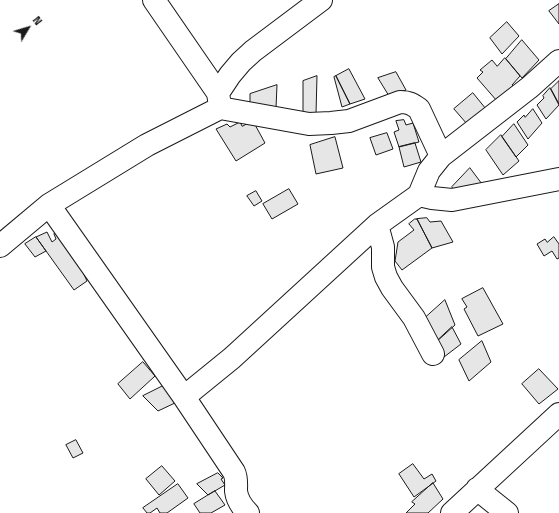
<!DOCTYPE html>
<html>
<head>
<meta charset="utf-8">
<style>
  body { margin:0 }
  #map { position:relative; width:559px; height:513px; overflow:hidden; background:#fff; font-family:"Titillium Web",sans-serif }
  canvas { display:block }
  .north { position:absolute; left:8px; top:8px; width:40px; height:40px; -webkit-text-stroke:3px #fff; paint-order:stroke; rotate:52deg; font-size:11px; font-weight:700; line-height:16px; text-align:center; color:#1a1a1a }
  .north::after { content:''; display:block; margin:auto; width:14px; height:18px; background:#1a1a1a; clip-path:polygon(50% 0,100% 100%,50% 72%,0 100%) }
</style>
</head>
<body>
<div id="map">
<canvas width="559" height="513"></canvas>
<div class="north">N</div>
</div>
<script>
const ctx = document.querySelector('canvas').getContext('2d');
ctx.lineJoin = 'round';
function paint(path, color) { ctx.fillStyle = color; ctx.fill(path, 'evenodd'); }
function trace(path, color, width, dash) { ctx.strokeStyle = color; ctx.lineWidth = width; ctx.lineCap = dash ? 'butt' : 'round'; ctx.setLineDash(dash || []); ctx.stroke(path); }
const building = new Path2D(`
  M 559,4 L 559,24 L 549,11 Z
  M 507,22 L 519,36 L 502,54 L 490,38 Z
  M 522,40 L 539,60 L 522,78 L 506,59 Z
  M 505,58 L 520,76 L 512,85 L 514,87 L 497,101 L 477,78 L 483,72 L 480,70 L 492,60 L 497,66 Z
  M 349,69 L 365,99 L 350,104 L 336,76 Z
  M 396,72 L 406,90 L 389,96 L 378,78 Z
  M 317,76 L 316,114 L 303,113 L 303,81 Z
  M 336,76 L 350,104 L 342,107 L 334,77 Z
  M 559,81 L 559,104 L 551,89 Z
  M 277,85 L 276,108 L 252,105 L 250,102 L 250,94 Z
  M 550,88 L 559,105 L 546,119 L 537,105 L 544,98 L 543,96 Z
  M 473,93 L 486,109 L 467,124 L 454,109 Z
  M 533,109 L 542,123 L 528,139 L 517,122 L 524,115 L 525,117 Z
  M 404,120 L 406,125 L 413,123 L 419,142 L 399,147 L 394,132 L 399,130 L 396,121 Z
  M 253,121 L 265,143 L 236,161 L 216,129 L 227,124 L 230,127 L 240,122 L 242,126 Z
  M 514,124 L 528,145 L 516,157 L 502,137 Z
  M 387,133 L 393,149 L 376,155 L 370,138 Z
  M 501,135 L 519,161 L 503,175 L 486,150 Z
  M 335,137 L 343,168 L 316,174 L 310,145 Z
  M 415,143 L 421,162 L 404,167 L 399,147 Z
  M 470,168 L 485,188 L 455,194 L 452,187 Z
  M 289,189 L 298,204 L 272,219 L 263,204 Z
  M 256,191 L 262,201 L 254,206 L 247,196 Z
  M 427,218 L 430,222 L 441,221 L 453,242 L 432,248 L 417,219 Z
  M 415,219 L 417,219 L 432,248 L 402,270 L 395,261 L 398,242 L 414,230 L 409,224 Z
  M 63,229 L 87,281 L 74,290 L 36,237 L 47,232 L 52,242 L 56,239 L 54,234 Z
  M 36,237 L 46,251 L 35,257 L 25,244 Z
  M 554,237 L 559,244 L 559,258 L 557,259 L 552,251 L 544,256 L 537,244 L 545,239 L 547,242 Z
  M 483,288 L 503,324 L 478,336 L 464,309 L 467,307 L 462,299 Z
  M 445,300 L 455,325 L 435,343 L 425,318 Z
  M 452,327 L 461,344 L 444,357 L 440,349 L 435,343 Z
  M 482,341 L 491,362 L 469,381 L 459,360 Z
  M 143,362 L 155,376 L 130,399 L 118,384 Z
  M 539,369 L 558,389 L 539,404 L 522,384 Z
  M 163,386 L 177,402 L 158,411 L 143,396 Z
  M 76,440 L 83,453 L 73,458 L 66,445 Z
  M 413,464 L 424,479 L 432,474 L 436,481 L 414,497 L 399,474 Z
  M 162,466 L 175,481 L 159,495 L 146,479 Z
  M 218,473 L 223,478 L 221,479 L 225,485 L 208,495 L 197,484 Z
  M 433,483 L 443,499 L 428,513 L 406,513 L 415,504 L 412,502 Z
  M 178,484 L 188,498 L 167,513 L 160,513 L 157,508 L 150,513 L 147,513 L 143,508 Z
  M 215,491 L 225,505 L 211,513 L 200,513 L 194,504 Z`);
paint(building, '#e6e6e6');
trace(building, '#1a1a1a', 1);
const minor = new Path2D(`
  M 154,0 L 218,93 L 220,106
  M 218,93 L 230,75 L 241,62 L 253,51 L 321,0
  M 419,195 L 432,198 L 452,200 L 559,179
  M 49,205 L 184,397 L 234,472 C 237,478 236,484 236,491 C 237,500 242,507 248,513
  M 377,225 L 383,247 L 383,267 L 386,277 L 392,288 L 414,318 L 433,354
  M 0,246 L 49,205 L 147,145 L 220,108 L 309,124 L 331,123 L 349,121 L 400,102 C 409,102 412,104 419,109 L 441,156
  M 184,397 L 232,358 L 377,225 L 419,195 L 429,171 L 441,156 L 530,87 L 559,61
  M 477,489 L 507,513
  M 452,513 L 559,414`);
trace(minor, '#1a1a1a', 24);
trace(minor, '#fff', 22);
</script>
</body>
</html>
